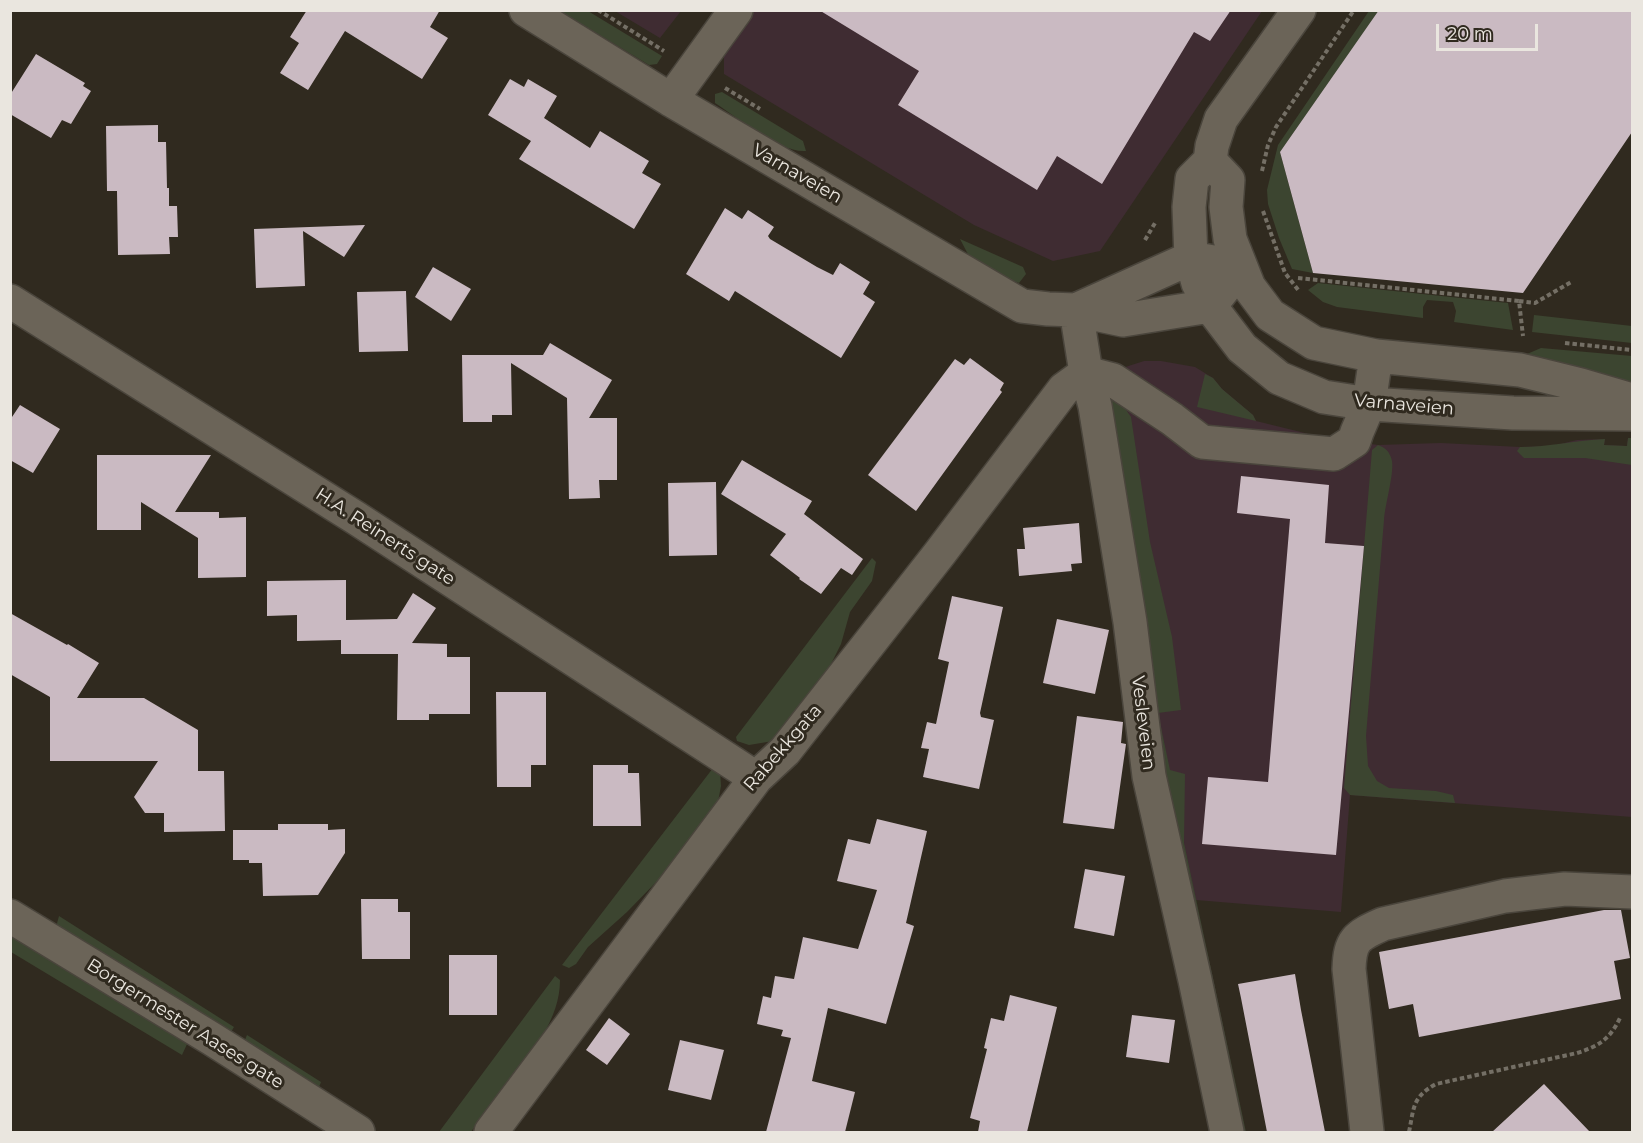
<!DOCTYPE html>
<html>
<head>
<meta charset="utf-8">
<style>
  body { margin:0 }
  #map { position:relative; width:1643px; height:1143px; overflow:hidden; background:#302a1f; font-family:Montserrat,sans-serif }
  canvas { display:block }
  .frame { position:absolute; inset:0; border:12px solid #eae6df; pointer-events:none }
  .scale { position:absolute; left:1436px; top:24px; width:102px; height:27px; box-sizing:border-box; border:3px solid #eae6df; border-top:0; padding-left:8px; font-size:18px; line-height:21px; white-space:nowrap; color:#eae6df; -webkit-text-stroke:4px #302a1f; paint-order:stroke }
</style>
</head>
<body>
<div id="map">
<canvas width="1643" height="1143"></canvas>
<div class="frame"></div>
<div class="scale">20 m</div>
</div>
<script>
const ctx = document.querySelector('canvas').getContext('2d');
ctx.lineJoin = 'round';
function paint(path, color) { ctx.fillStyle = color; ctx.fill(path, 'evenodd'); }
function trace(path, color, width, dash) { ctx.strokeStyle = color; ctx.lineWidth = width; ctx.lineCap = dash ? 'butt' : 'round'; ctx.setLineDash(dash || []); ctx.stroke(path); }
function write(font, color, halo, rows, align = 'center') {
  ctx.font = font + ' Montserrat,sans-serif'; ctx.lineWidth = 6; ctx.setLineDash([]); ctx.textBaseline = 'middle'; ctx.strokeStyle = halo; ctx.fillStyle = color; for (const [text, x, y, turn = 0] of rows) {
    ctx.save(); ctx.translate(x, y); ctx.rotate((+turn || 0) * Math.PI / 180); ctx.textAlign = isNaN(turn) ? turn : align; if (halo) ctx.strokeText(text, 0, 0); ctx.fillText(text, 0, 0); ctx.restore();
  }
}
paint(new Path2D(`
  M 615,11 L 681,11 L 660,38 Z
  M 754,11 L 1262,11 L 1100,251 L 1053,261 L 974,225 L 724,74 L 724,52 Z
  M 1144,361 L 1161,361 L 1195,367 L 1213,378 L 1222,389 L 1253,415 L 1256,421 L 1313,435 L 1378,445 L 1441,443 L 1520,447 L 1552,446 L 1577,440 L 1605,439 L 1604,445 L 1627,446 L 1628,438 L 1632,438 L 1632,817 L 1350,795 L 1341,912 L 1184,899 L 1159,791 L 1116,370 Z`), '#3f2c32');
paint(new Path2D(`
  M 560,11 L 588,11 L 662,56 L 657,64 L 649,65 Z
  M 1369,11 L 1379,11 L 1280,152 L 1313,273 L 1292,269 L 1279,238 L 1268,204 L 1267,190 L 1278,145 Z
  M 722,92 L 803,141 L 806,151 C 779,153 737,117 715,103 L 715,94 Z
  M 960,239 L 1023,267 L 1026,274 L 1019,283 L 997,275 L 971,260 Z
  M 1318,283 L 1508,303 L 1513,330 L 1454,322 L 1456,311 L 1453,302 L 1427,300 L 1423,307 L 1423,318 L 1337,307 L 1323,302 L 1308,290 Z
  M 1534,315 L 1632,326 L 1632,343 L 1532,332 Z
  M 1541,348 L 1632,356 L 1632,385 L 1527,358 L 1527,354 Z
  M 1205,374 L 1213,378 L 1222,389 L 1253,415 L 1256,421 L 1197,407 Z
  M 1109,397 L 1117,397 L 1131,417 L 1150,542 L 1172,637 L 1181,710 L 1158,713 L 1170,770 L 1185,774 L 1184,843 L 1246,1132 L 1235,1132 L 1184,899 Z
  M 1628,438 L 1632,438 L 1632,465 L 1585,458 L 1524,458 L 1517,451 L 1520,447 C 1549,447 1576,440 1605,439 L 1604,445 L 1627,446 Z
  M 1378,445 C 1386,448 1390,452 1392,461 C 1394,475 1385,504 1384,520 C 1378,592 1372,664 1366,736 L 1368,766 L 1377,781 L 1389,788 L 1436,791 L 1453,795 L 1455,803 L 1350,795 L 1344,788 L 1372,450 Z
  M 872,558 L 876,562 L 872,581 L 850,612 L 841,644 L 825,676 L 779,740 L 749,745 L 737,741 L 736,737 Z
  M 713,768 L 720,770 L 721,786 L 717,807 L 664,874 L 627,912 L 588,947 L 576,964 L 569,968 L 562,965 Z
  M 59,916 L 234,1027 L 231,1032 L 135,977 L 56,927 Z
  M 10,929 L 188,1042 L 182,1055 L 11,952 Z
  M 555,976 L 560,980 C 560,1019 533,1051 510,1079 C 496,1096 483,1114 471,1132 L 439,1132 Z
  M 247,1035 L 321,1082 L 318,1090 L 244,1042 Z`), '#3c4530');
paint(new Path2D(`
  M 307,10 L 440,10 L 430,27 L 448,38 L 422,79 L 345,31 L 308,90 L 280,73 L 299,43 L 290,37 Z
  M 819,10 L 1231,10 L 1210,41 L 1194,32 L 1102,184 L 1057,156 L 1037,190 L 898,105 L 919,71 Z
  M 1379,10 L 1632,10 L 1632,132 L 1523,293 L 1313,273 L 1280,152 Z
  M 36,54 L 85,83 L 83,86 L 91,91 L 71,124 L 62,120 L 51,138 L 10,114 L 10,95 Z
  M 510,79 L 524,87 L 528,79 L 557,96 L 544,118 L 590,148 L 600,131 L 649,161 L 642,173 L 661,184 L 634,229 L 519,159 L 531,141 L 488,115 Z
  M 158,125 L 158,142 L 166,142 L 167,188 L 169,188 L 169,206 L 177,206 L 178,237 L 169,237 L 170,254 L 118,255 L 117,191 L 107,191 L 106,126 Z
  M 725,208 L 742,219 L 748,210 L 774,227 L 768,236 L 770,239 L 817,267 L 833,275 L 840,263 L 870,282 L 863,294 L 875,302 L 841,358 L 735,291 L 729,301 L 686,274 Z
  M 365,225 L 344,257 L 303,231 L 305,286 L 256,288 L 254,229 Z
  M 433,267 L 471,289 L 451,321 L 415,297 Z
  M 406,291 L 408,351 L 359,352 L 357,292 Z
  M 550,343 L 612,380 L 589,418 L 617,418 L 617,480 L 599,480 L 600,498 L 569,499 L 567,398 L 511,363 L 512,415 L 492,415 L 492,422 L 463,422 L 462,355 L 543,355 Z
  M 970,358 L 1004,383 L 1000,390 L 1002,392 L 916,511 L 868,475 L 955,359 L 964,365 Z
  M 20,405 L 60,429 L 33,473 L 10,460 L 10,420 Z
  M 97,455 L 211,455 L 175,512 L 219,512 L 219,518 L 246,517 L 246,577 L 198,578 L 198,538 L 141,502 L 141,530 L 97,530 Z
  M 742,460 L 812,501 L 804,514 L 863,559 L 852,575 L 841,568 L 821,594 L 799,579 L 800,578 L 770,555 L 786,534 L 721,494 Z
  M 1241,476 L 1329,485 L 1325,543 L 1364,546 L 1336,855 L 1202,844 L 1208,777 L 1268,782 L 1290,519 L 1237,513 Z
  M 716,482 L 717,555 L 669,556 L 668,483 Z
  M 1079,523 L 1082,563 L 1071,564 L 1072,571 L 1019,576 L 1017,549 L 1025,549 L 1023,528 Z
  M 346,580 L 346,620 L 397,619 L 413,593 L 436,608 L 412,643 L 447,644 L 447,657 L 470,657 L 470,714 L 429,714 L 429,720 L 397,720 L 398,654 L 341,654 L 341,640 L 297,641 L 297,615 L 267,616 L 267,581 Z
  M 952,596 L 1003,607 L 980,713 L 981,717 L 994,720 L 979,789 L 923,777 L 929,749 L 921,748 L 927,722 L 936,724 L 949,662 L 938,659 Z
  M 10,613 L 67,645 L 68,644 L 99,663 L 77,698 L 144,698 L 198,730 L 198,771 L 224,771 L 225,831 L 164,832 L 164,813 L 145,813 L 134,797 L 158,761 L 50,761 L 50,697 L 10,674 Z
  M 1057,619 L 1109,630 L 1095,694 L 1043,683 Z
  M 496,692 L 546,692 L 546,765 L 531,765 L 531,787 L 497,787 Z
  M 1077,716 L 1123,722 L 1121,743 L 1126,744 L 1114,829 L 1063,823 Z
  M 593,765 L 628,765 L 628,773 L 639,773 L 641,826 L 593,826 Z
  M 877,819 L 927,831 L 906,923 L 914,926 L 886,1024 L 828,1008 L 812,1081 L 855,1092 L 845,1132 L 766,1132 L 791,1038 L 781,1036 L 783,1030 L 757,1024 L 763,996 L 771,998 L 775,976 L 794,979 L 803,937 L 858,949 L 877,890 L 837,881 L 848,839 L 870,844 Z
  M 278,824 L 328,824 L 328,830 L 345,829 L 345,853 L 318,895 L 263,896 L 262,863 L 249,863 L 249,860 L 233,860 L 233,830 L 278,830 Z
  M 1085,869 L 1125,876 L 1114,936 L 1074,928 Z
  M 361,899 L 398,899 L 398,912 L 410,912 L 410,959 L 362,959 Z
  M 1604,910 L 1621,910 L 1630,958 L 1614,961 L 1621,999 L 1419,1037 L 1413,1004 L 1389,1009 L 1379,952 Z
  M 449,955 L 497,955 L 497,1015 L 449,1015 Z
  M 1295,974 L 1301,1010 L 1325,1132 L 1267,1132 L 1241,998 L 1238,984 Z
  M 1010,995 L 1057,1007 L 1027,1132 L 978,1132 L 980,1121 L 970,1118 L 987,1049 L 984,1048 L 991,1018 L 1004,1021 Z
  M 1132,1015 L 1175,1020 L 1169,1063 L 1126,1057 Z
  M 609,1018 L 630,1034 L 607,1065 L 586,1050 Z
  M 680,1040 L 724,1050 L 711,1100 L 668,1090 Z
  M 1544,1084 L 1590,1132 L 1492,1132 Z`), '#cabac2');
const minor = new Path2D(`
  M 526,10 L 671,100 L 1022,306 L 1048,309 L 1076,310 L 1123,320 L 1210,306 L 1241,267 L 1191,258 L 1076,310
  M 671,100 L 736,10
  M 1210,161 L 1192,179 L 1189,207 L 1191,258 L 1198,283 L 1210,306 L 1242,348 L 1279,378 L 1324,397 L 1369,404 L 1513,413 L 1632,414
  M 1210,161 L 1228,180 L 1226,207 L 1230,239 L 1249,287 L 1270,315 L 1314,343 L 1376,356 L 1520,370 L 1581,385 L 1632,400
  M 1210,161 L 1212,146 L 1221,119 L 1299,10
  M 10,301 L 356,518 L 756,778
  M 1076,310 L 1086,373 L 1095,406 L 1130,622 L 1149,776 L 1195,980 L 1227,1132
  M 10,916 L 212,1039 L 358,1132
  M 491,1132 L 756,778 L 785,751 L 940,553 L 1064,389 L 1086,373 L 1113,380 L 1172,419 L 1202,442 L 1334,454 L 1354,441 L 1357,432 L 1369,404 L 1376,356
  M 1367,1132 L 1349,969 C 1350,940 1356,936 1383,924 L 1505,896 L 1565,889 L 1632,892`);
trace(minor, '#4a453c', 36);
trace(new Path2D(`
  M 598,10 L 664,51
  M 725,88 L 760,109
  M 1262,171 L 1268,145 L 1276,127 L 1354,10
  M 1263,211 L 1285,273 L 1299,291
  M 1145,240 L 1155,223
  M 1298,278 L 1519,301 L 1523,336
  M 1519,301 L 1535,303 L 1573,281
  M 1565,343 L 1632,350
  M 1409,1132 C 1414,1108 1412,1097 1436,1084 L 1577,1053 C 1599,1046 1610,1039 1620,1018`), '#746f65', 4, [4.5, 3]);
trace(minor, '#6b6458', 33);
write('18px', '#eae6df', '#302a1f', [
  ["Varnaveien",797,174,30],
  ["Varnaveien",1404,405,5],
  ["H.A. Reinerts gate",385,537,33],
  ["Vesleveien",1143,723,83],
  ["Rabekkgata",783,748,-49],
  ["Borgermester Aases gate",185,1024,32]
]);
</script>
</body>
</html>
